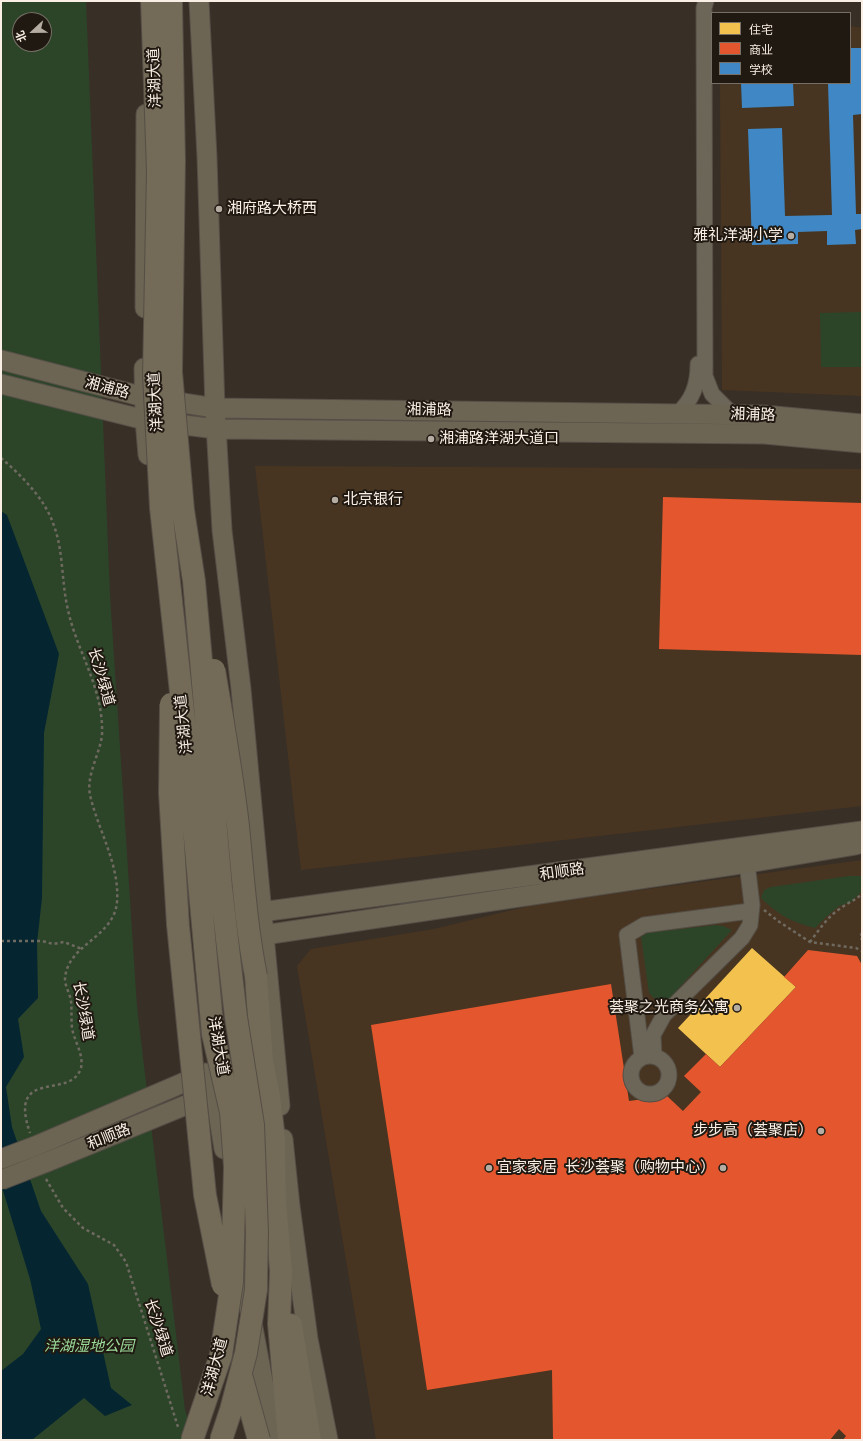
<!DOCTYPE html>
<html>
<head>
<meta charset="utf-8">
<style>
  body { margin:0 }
  #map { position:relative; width:863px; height:1441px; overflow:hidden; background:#382f26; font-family:"Zilla Slab","Noto Sans SC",serif }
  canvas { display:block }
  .frame { position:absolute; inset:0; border:2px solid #f9efe4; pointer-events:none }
  .legend { position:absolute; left:711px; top:12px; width:140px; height:72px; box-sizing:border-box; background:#201912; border:1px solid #776f66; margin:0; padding:5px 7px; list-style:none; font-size:12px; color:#f9efe4 }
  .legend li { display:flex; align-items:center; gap:8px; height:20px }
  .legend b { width:20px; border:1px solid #776f66 }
  .north { position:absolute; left:12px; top:12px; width:40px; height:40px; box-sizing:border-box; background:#201912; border:1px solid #776f66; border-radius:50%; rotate:248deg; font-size:11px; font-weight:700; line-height:16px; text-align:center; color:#f9efe4 }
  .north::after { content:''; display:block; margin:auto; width:14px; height:18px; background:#b5aca2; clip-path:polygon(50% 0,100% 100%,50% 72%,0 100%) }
</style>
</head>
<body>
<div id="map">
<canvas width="863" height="1441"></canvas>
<div class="frame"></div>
<ul class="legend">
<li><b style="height:11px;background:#f2c14e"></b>住宅</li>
<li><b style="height:11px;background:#e4572e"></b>商业</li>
<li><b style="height:11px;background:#3f88c5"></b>学校</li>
</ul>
<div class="north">北</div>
</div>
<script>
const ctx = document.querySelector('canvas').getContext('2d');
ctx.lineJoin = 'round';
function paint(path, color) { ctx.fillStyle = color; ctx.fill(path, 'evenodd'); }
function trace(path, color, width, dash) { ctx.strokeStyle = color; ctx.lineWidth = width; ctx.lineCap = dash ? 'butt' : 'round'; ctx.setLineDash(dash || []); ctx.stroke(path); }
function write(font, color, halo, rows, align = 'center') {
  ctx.font = font + ' "Zilla Slab","Noto Sans SC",serif'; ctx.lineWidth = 4; ctx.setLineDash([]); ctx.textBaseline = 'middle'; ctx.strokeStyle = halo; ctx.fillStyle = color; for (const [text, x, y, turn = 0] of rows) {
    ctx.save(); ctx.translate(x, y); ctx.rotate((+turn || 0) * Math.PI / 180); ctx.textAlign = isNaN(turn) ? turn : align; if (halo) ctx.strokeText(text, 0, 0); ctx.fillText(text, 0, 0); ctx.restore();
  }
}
paint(new Path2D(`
  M 850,26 L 862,28 L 862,396 L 722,390 L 720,83 L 850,83 Z
  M 255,466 L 862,469 L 862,806 L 301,870 Z
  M 862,860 L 862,1440 L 376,1440 L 297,966 L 311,949 L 434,929 L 537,904 Z`), '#483521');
paint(new Path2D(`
  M 1,1 L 86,1 L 110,595 L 137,1007 L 185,1410 L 195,1440 L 1,1440 ZM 20,20 L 44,20 L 44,44 L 20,44 Z
  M 862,312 L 862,367 L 821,367 L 820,313 Z
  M 849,876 L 862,876 L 862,891 L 851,902 L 839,906 L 825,918 L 815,928 C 790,921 780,916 761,898 L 764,890 L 771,887 Z
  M 716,925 L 723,926 L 732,930 L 668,1000 L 656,1000 L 649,993 L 641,937 L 647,933 Z`), '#2c4529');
paint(new Path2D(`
  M 1,511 L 7,515 L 59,654 L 44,733 L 42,898 L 37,943 L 38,998 L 18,1019 L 24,1057 L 6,1087 L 12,1127 L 41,1211 L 88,1284 L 111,1388 L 132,1405 L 105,1416 L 84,1398 L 32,1440 L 1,1440 L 1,1371 L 23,1354 L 41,1329 L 30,1279 L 1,1184 Z`), '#052631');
paint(new Path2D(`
  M 752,948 L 796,987 L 720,1067 L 678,1028 Z`), '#f2c14e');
paint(new Path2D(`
  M 663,497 L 862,503 L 862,655 L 659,649 Z
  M 808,950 L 857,956 L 862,965 L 862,1440 L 843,1440 L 846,1436 L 839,1429 L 830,1440 L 553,1440 L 552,1370 L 427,1390 L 371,1025 L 611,984 L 629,1101 L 667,1096 L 683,1111 L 701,1092 L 684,1076 L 706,1054 L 720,1067 L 796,987 L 784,977 Z`), '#e4572e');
paint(new Path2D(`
  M 850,48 L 862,48 L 862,114 L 853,115 L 856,214 L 862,214 L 862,229 L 855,230 L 856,244 L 827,245 L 827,231 L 798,232 L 798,244 L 752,245 L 748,129 L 782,128 L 785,216 L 832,215 L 828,83 L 850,83 Z
  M 741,83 L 793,83 L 794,106 L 742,108 Z`), '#3f88c5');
const minor = new Path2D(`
  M 706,1 L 704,8 L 705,376 L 712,394 L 732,414
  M 677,414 C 693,400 698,384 698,364
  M 654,1056 L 653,1035 L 664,1015 L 742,938 L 750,925 L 752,905 L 747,863
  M631 1075a19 19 0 1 1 38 0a19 19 0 1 1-38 0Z
  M 642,1057 L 627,935 L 644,925 L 750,911`);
const major = new Path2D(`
  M 199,1 L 207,157 L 215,408 L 222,530 L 241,689 L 280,1106
  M 145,308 L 146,114
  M 1,360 L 144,397 L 215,408 L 764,415 L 862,424
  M 144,368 L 145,420 L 148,455
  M 1,384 L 145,420 L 216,429 L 764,434 L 862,443
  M 261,912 L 862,831
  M 264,935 L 747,863 L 856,845
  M 213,1081 L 224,1149
  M 283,1139 L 290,1206 L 308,1339 L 328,1440
  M 38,1145 L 206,1073
  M 47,1162 L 208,1096
  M 239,1253 L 274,1440`);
const highway = new Path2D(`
  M 256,976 L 262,1061 L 269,1096 L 274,1139 L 275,1201 L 281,1271 L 279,1324 L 289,1440
  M 291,1325 L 310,1440`);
trace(minor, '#554e46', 17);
trace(major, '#554e46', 21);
trace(highway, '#554e46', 24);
trace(new Path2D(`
  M 1,458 C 21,475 44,498 53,523 C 64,551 61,581 68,610 C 77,652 104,689 102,735 C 100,754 86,775 90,795 C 98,830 120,865 117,902 C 114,938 67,944 65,979 C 65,986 70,994 71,1001 C 72,1010 71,1019 72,1028 C 74,1041 84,1054 81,1068 C 71,1101 7,1066 30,1133
  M 764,910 L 778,921 L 810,942 L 856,948 L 862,951
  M 862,933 L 860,938 L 862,939
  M 1,941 L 42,941 L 53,944 L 64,942 L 82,949
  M 810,942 C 819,930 828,916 841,908 C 849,902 854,901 862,894
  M 46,1179 L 63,1208 L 83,1228 L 114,1245 L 126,1262 L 178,1427`), '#6f6a60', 2.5, [3, 3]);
trace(minor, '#6b6657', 15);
trace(major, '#6c6554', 19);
trace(highway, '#736a57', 22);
const majorBridge = new Path2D(`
  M 1,1159 L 38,1145
  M 1,1180 L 47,1162`);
const highwayBridge = new Path2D(`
  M 152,1 L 158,171 L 154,375 L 161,508 L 185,729 L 213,1034 L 231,1112 L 235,1167 L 232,1282 L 221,1355 L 192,1440
  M 171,1 L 174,161 L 171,372 L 183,510 L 194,581 L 221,887 L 236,1017 L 253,1125 L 257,1232 L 256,1290 L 246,1353 L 231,1410 L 221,1440
  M 214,670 C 223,722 232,774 238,826 C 243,876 246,926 256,976
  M 171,704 L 170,793 L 178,925 L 205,1195 L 223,1285
  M 241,1375 L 259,1440`);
trace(majorBridge, '#554e46', 21, []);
trace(highwayBridge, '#554e46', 24, []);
trace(majorBridge, '#6c6554', 19);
trace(highwayBridge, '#736a57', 22);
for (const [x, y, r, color] of [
  [219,209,4,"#b5aca2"],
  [791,236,4,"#b5aca2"],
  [431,439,4,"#b5aca2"],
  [335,500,4,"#b5aca2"],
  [737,1008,4,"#b5aca2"],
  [821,1131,4,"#b5aca2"],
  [489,1168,4,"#b5aca2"],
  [723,1168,4,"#b5aca2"]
]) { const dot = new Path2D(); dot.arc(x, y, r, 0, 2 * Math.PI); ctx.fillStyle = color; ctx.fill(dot); trace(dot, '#201912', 1.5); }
write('15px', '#f9efe4', '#201912', [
  ["洋湖大道",155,78,-92],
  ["湘浦路",107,388,15],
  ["洋湖大道",156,402,-93],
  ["湘浦路",429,410,1],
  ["湘浦路",753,415,2],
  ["长沙绿道",101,677,74],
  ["洋湖大道",184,724,-96],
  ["和顺路",562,872,-8],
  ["长沙绿道",83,1011,80],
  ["洋湖大道",218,1046,80],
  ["和顺路",109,1137,-22],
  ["长沙绿道",158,1328,72],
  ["洋湖大道",215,1367,-75]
]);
write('15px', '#f9efe4', '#201912', [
  ["湘府路大桥西",227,209],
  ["雅礼洋湖小学",783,236,"right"],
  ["湘浦路洋湖大道口",439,439],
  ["北京银行",343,500],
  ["荟聚之光商务公寓",729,1008,"right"],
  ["步步高（荟聚店）",813,1131,"right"],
  ["宜家家居",497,1168],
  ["长沙荟聚（购物中心）",715,1168,"right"]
], 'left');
write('italic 15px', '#9ada99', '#201912', [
  ["洋湖湿地公园",89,1347]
]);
</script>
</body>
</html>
